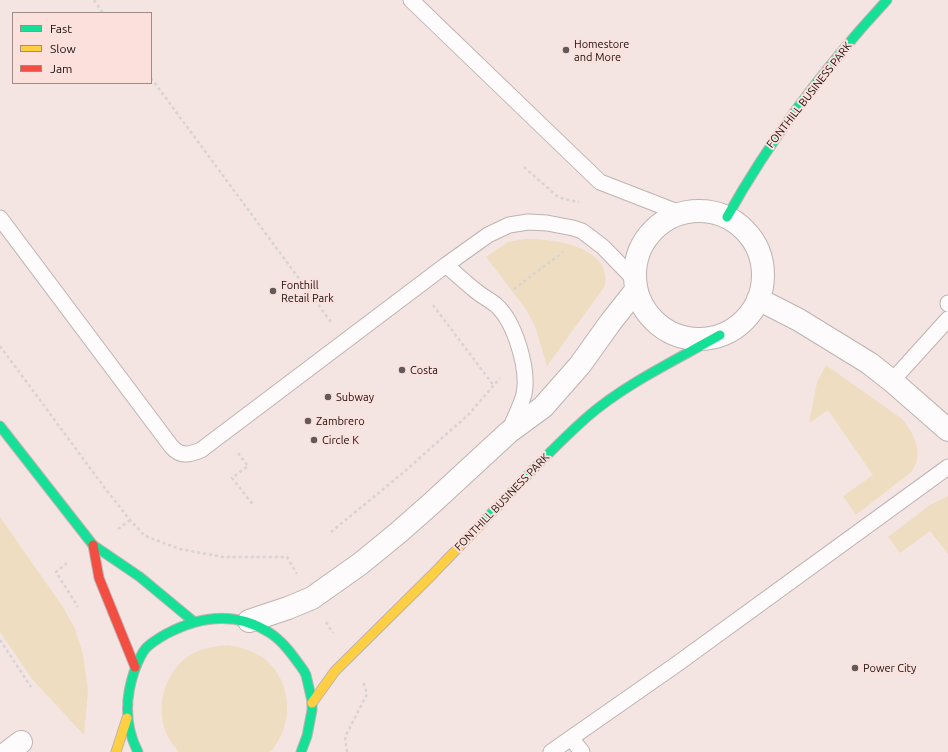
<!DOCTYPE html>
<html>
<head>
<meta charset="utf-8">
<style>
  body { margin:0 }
  #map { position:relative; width:948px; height:752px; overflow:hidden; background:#f4e5e3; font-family:Ubuntu,sans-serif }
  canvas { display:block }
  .legend { position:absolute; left:12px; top:12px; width:140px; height:72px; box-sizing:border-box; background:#fbe0dc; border:1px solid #9f8c89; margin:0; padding:5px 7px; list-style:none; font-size:12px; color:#160e0d }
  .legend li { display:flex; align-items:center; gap:8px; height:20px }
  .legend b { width:20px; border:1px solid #9f8c89 }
</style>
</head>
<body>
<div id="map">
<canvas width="948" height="752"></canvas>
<ul class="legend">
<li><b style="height:5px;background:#16e098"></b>Fast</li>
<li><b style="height:5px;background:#ffcf43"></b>Slow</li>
<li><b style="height:5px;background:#f24e42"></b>Jam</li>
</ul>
</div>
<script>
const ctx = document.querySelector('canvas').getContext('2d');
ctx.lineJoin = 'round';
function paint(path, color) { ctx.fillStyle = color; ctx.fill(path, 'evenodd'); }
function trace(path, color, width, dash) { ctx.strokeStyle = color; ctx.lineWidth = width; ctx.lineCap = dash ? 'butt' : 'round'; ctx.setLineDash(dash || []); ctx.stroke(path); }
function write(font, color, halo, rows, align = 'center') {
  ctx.font = font + ' Ubuntu,sans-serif'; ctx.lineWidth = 4; ctx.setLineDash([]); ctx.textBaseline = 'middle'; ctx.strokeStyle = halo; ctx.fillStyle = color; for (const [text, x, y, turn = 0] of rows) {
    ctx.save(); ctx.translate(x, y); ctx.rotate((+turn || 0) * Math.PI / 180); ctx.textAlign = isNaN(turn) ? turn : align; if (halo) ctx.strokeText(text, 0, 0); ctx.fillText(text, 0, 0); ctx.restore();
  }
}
paint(new Path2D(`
  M 524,239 C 551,238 613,246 605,286 L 547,366 L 535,326 L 525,308 L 486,257 L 508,242 Z
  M 826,365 L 902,419 C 915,434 925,457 910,473 L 856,515 L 843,496 L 873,475 L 828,410 L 809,423 L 817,382 Z
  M 948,496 L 948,554 L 930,531 L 900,553 L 888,537 L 930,505 Z
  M 0,517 L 63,607 L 75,629 L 83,654 L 88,691 L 84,735 L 32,679 L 0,632 Z
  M 229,645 C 242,648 255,651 266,660 C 288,679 294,714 279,739 C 276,744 274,749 270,752 L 179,752 C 172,744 165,734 163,723 C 158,697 168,669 190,655 C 202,648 215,646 229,645 Z`), '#eeddc1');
const lane = new Path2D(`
  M 411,0 L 600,182 L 680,213
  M 0,218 L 171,446 C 180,457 189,455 201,450 L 446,265 L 488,235 L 509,225 L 528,222 L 547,223 L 573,228 L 582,231 L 603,247 L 635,280
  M 446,265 C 456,274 466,283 476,291 C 482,296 490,300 496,305 C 515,322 529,369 524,394 C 521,406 514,419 509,431
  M 948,303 L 948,304
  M 892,381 L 948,319
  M 571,738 L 582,752
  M 551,752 L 677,664 L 948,467`);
const street = new Path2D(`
  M635 275a64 64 0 1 1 128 0a64 64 0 1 1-128 0Z
  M 758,299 L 799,320 L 869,363 L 892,381 L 948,430
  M 249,621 L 288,608 L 312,598 L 360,564 L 398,533 L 432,503 L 509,432 L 543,407 L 580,365 L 610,323 L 636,290
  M 8,752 L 21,742`);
const fast = new Path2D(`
  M 727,217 C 772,136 824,68 887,0
  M 0,426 L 93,545 L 140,577 L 193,621
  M 483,522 C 516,487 549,451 586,418 C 623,385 676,360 720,335
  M 138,752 C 125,727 125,699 134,672 C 137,664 140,655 146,648 C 152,642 159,638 166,634 C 200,616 236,611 270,633 C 284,642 294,657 304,671 L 306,675 L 312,701 L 312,710 L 307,736 L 301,752`);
const slow = new Path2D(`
  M 312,703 L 335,671 L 432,575 L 483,522
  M 116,752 L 127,718`);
const jam = new Path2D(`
  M 93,545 L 99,578 L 135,667`);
trace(lane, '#beb3b1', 17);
trace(street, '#beb3b1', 24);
trace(fast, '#beb3b1', 11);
trace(slow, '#beb3b1', 11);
trace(jam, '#beb3b1', 11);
trace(new Path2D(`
  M 94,0 L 103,13
  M 151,78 L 331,322
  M 524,167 L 557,196 L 564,199 L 579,202
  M 514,289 L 563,252
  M 433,305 L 494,386
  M 0,346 L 104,487 L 130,520 L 145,536 L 180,549 L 223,557 L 287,557 L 297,574
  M 238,453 L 248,466 L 232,478 L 254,506
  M 118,529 L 130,520
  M 331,532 L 404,472 L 469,414 L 500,378
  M 67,563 L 56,572 L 78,607
  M 326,622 L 333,633
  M 0,640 L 31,687
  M 347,752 L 345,737 L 367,694 L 363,681`), '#d7d3d3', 2.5, [3, 3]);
trace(lane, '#fdfbfb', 15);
trace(street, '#fdfbfb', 22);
trace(fast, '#16e098', 9);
trace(slow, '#ffcf43', 9);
trace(jam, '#f24e42', 9);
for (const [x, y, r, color] of [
  [566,50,4,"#645958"],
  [273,291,4,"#645958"],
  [402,370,4,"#645958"],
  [328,397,4,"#645958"],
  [308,421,4,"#645958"],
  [314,440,4,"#645958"],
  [855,668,4,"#645958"]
]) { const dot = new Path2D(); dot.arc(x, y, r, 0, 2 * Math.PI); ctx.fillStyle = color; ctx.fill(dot); trace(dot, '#fbe0dc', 1.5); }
write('11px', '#160e0d', '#fbe0dc', [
  ["Homestore",574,44],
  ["and More",574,57],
  ["Fonthill",281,285],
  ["Retail Park",281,298],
  ["Costa",410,370],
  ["Subway",336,397],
  ["Zambrero",316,421],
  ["Circle K",322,440],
  ["Power City",863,668]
], 'left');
write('11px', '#160e0d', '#fbe0dc', [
  ["FONTHILL BUSINESS PARK",809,95,-52],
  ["FONTHILL BUSINESS PARK",502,502,-46]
]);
</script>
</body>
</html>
